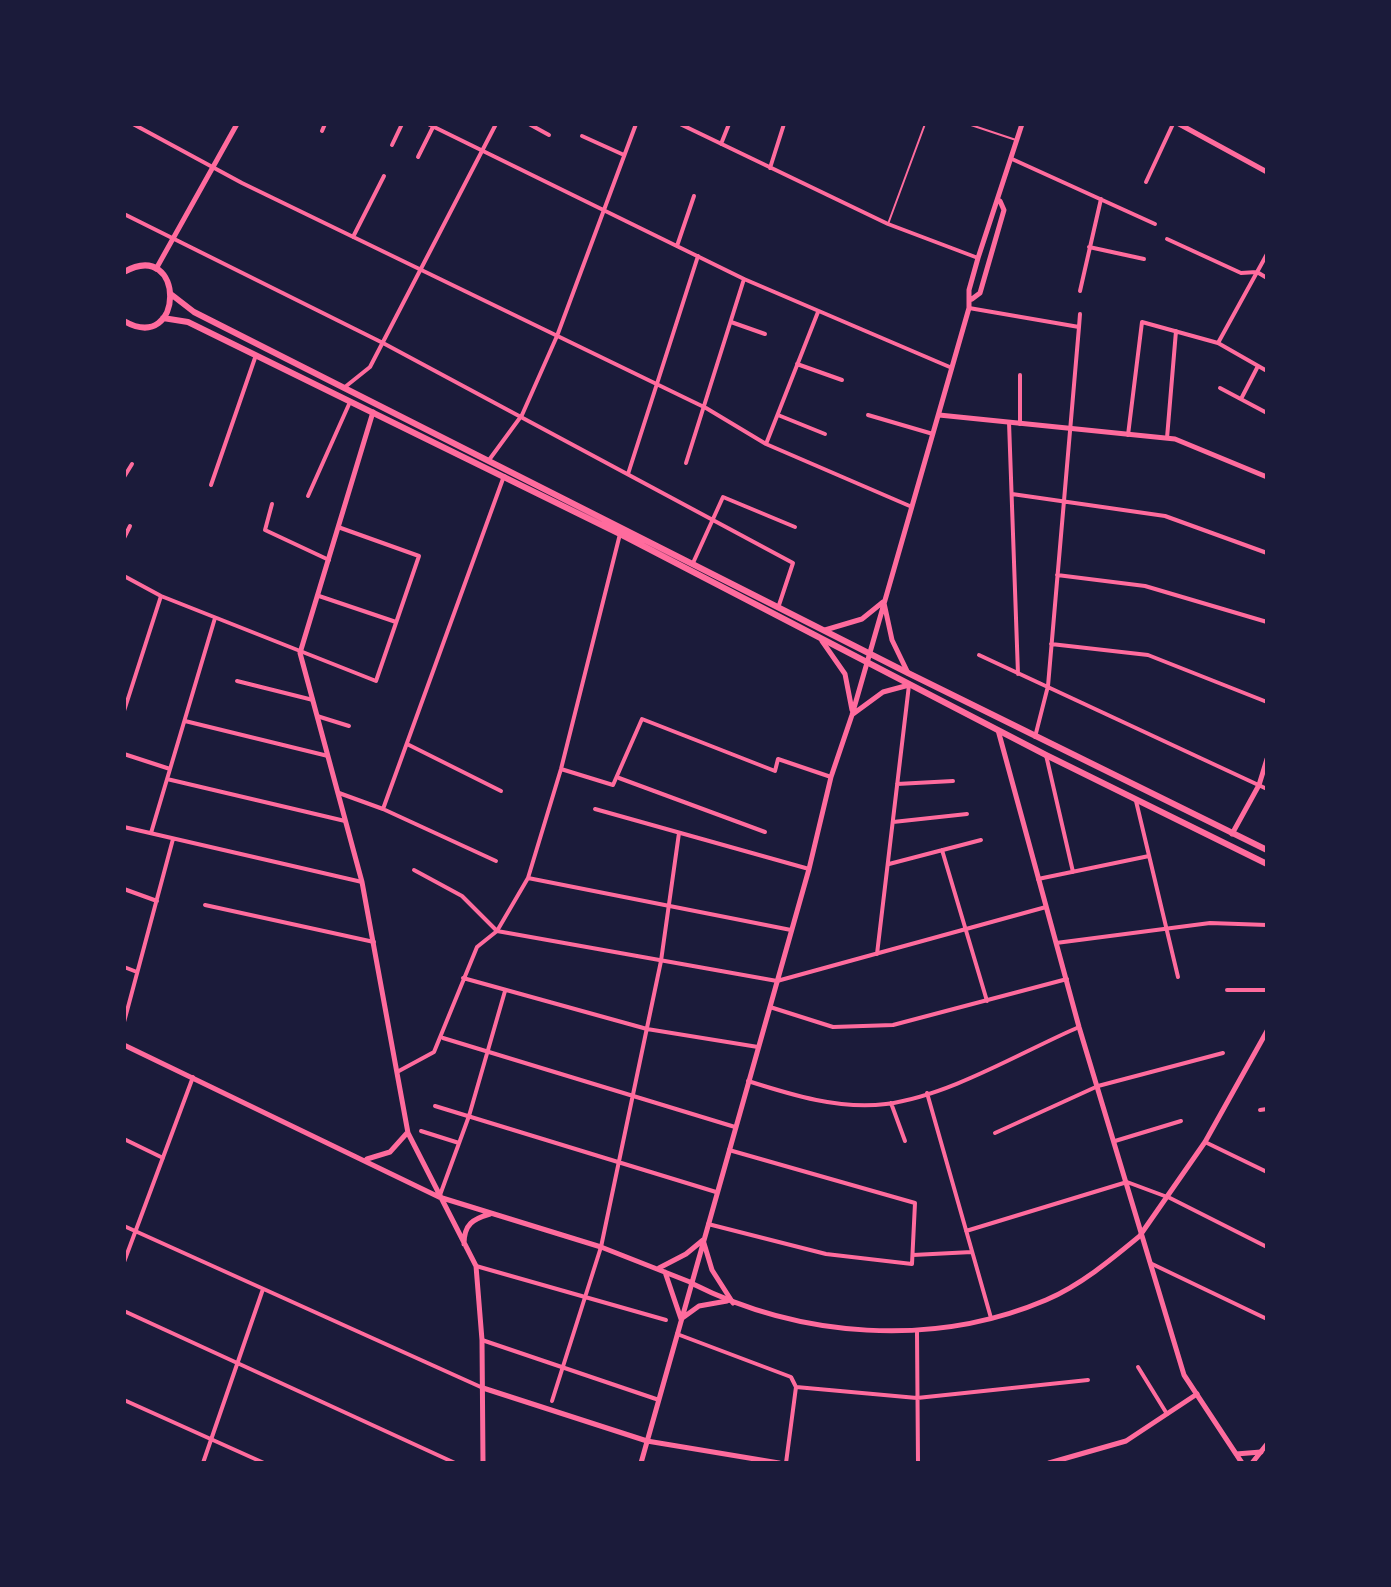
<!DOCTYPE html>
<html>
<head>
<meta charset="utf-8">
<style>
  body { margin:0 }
  #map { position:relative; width:1391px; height:1587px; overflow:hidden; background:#1b1b3a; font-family:"Exo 2",sans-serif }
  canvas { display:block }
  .frame { position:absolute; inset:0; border:126px solid #1b1b3a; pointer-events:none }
</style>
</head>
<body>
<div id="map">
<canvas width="1391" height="1587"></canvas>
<div class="frame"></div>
</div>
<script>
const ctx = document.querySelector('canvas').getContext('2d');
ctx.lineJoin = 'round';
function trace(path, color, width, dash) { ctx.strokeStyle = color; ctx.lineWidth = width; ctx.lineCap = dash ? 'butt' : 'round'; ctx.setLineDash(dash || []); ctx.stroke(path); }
trace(new Path2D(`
  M 968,124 L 1016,140
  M 888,224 L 925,124`), '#ff6b9d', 2);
trace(new Path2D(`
  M 133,124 L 242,183 L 706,408 L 766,444 L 912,507
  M 428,124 L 744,279 L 952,368
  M 529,124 L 549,135
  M 680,124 L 888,224 L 978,258
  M 322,131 L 325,124
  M 582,136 L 624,155
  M 721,144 L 729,124
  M 392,145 L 402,124
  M 418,157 L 433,127
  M 1012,159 L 1155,224
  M 770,168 L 784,124
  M 1146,182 L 1173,124
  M 124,214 L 383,343 L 793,563 L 778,608
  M 353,237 L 384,176
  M 1167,239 L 1241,273 L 1257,272 L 1267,278
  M 677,246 L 694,196
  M 1089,247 L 1144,259
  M 1080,291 L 1101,199
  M 969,308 L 1079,327 L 1080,314
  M 731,322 L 765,334
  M 1218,343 L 1267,254
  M 797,364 L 842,380
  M 345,387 L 370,367 L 496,124
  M 1220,388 L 1267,413
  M 1241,399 L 1258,366
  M 778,415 L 825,434
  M 868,415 L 933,434
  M 1009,422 L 1018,674
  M 1020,424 L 1020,375
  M 1128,435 L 1142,322 L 1218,343 L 1267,371
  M 1167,438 L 1176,331
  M 766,444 L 818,312
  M 489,460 L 522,415 L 557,336 L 636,124
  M 686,463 L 744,279
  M 628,474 L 698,256
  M 124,477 L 132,464
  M 211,485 L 256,355
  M 1012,494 L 1165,516 L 1267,553
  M 308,496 L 350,402
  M 272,504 L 265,530 L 329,560
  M 124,538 L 130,526
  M 693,563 L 723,497 L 795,527
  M 1057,575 L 1145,586 L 1267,622
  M 124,576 L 161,596 L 376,681 L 419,556 L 338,527
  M 319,596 L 396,622
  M 1051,644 L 1148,655 L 1267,702
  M 979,655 L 1267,789
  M 237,681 L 313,700
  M 124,711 L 161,596
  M 317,716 L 349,726
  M 185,721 L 328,756
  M 1035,737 L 1048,686 L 1079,327
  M 407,744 L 501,791
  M 124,754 L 170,769
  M 1046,755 L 1073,872
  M 561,769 L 613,785 L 642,719 L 775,771 L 778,759 L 831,777
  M 619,778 L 765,832
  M 167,779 L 345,821
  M 897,784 L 953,781
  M 339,793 L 383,809 L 504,476
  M 1136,801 L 1178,977
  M 383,809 L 496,861
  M 595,809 L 809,869
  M 893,822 L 967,814
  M 124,827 L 362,882
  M 151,833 L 215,618
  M 942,850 L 987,1001
  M 889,864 L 981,840
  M 414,870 L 462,896 L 497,931 L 777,981 L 1046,907
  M 528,878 L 791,930
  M 1038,879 L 1149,856
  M 124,889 L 157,901
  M 205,905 L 374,942
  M 1056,943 L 1210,923 L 1267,925
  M 877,954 L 909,685
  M 124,967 L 137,972
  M 463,978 L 647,1029 L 758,1047
  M 1227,990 L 1267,990
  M 770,1007 L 833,1027 L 893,1025 L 1067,979
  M 124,1022 L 173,839
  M 443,1038 L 735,1127
  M 397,1072 L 434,1052 L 477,947 L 497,931 L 528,878 L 561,769 L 620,534
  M 748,1081 C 792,1095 840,1110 886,1104 C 949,1096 1021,1052 1079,1027
  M 927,1093 L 991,1318
  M 891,1103 L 905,1141
  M 435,1106 L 716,1192
  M 1260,1110 L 1267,1109
  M 421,1131 L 459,1143
  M 995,1133 L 1098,1086 L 1223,1053
  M 124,1139 L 163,1158
  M 1115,1141 L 1181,1121
  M 1205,1142 L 1267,1172
  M 440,1195 L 469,1116 L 505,991
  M 708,1224 L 826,1254 L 912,1264 L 915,1203 L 729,1150
  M 124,1226 L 483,1388
  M 966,1231 L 1127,1182 L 1170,1198 L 1267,1247
  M 913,1255 L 972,1252
  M 124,1262 L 193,1077
  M 1150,1263 L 1267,1319
  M 476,1266 L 666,1320
  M 124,1311 L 455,1463
  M 917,1332 L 918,1463
  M 677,1334 L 791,1377 L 796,1387
  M 482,1340 L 659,1400
  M 1138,1367 L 1167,1414
  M 796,1387 L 917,1398 L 1088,1380
  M 124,1400 L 264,1463
  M 552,1401 L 601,1247 L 661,961 L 679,833
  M 203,1463 L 263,1289
  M 786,1463 L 796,1387`), '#ff6b9d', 4);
trace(new Path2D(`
  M 691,1283 C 800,1338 933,1348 1046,1300 C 1081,1285 1112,1259 1141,1235
  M 483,1388 L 647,1441 L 779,1463
  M 1049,1463 L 1126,1441 L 1197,1394
  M 1252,1463 L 1267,1444`), '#ff6b9d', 5);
trace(new Path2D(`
  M 1179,124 L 1267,172
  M 156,269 L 237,124
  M 972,299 L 980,293 L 1004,210 L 1000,201
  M 373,412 L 300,653 L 362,882 L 408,1133 L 476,1266 L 482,1340 L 483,1463
  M 939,415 L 1175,439 L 1267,477
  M 884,603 L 892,640 L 908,673
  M 825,630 L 862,619 L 883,602
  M 822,641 L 845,674 L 852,710
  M 853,714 L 883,692 L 909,685
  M 998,730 L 1079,1027 L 1184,1375 L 1242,1463
  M 1232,834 L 1259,785 L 1267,759
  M 124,1045 L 439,1197 L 601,1247 L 690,1282
  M 367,1159 L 390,1152 L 407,1133
  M 1141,1234 L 1205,1142 L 1267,1031
  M 464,1244 C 464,1224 473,1219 490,1214
  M 659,1268 L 686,1254 L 703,1240 L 712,1270 L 733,1303
  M 665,1272 L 681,1319 L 699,1306 L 727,1301
  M 1236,1454 L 1261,1452
  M 641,1463 L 809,869 L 831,777 L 852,715 L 969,308 L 969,290 L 978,258 L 1022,124`), '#ff6b9d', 5);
trace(new Path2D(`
  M 124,272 C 186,237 185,356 124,321
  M 172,295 L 194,312 L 908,673 L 1267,850
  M 163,318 L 188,322 L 620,534 L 1046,755 L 1267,864`), '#ff6b9d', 6);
</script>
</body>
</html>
